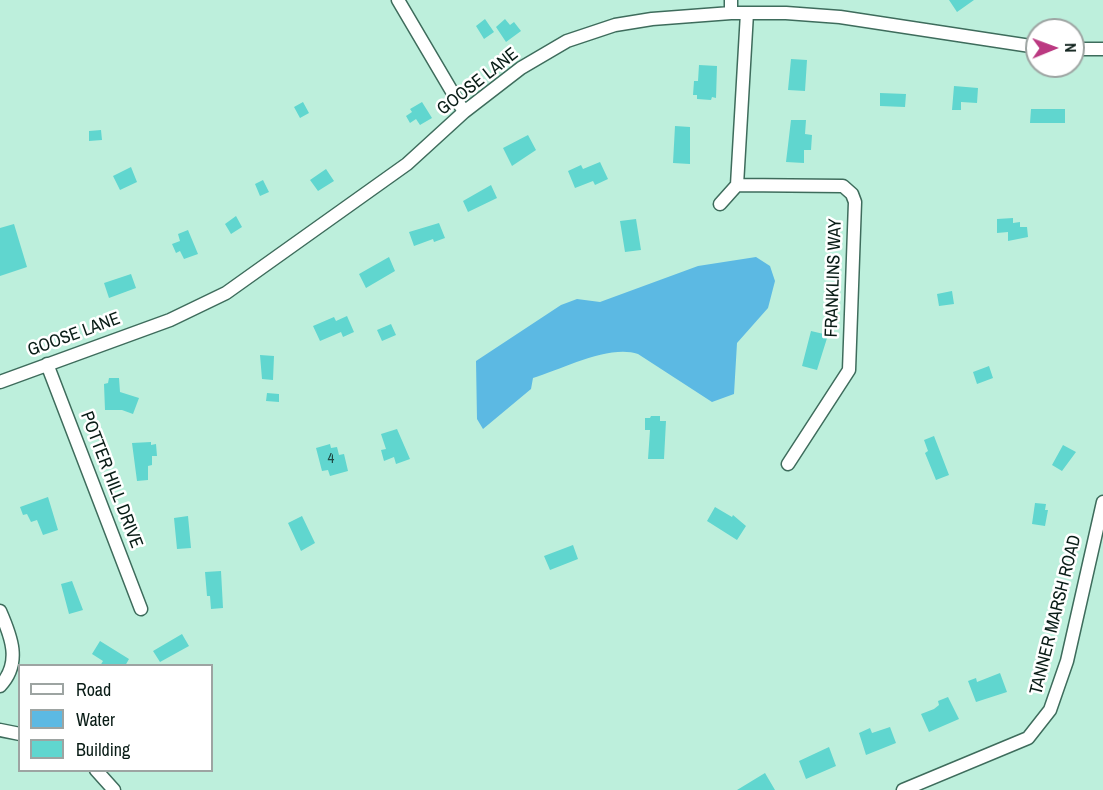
<!DOCTYPE html>
<html>
<head>
<meta charset="utf-8">
<style>
  body { margin:0 }
  #map { position:relative; width:1103px; height:790px; overflow:hidden; background:#bdefdc; font-family:"Archivo Narrow",sans-serif }
  canvas { display:block }
  .legend { position:absolute; left:18px; top:664px; width:195px; height:108px; box-sizing:border-box; background:#fff; border:2px solid #9da4a2; margin:0; padding:8px 10px; list-style:none; font-size:18px; color:#091c16 }
  .legend li { display:flex; align-items:center; gap:12px; height:30px }
  .legend b { width:30px; border:2px solid #9da4a2 }
  .north { position:absolute; left:1025px; top:18px; width:60px; height:60px; box-sizing:border-box; background:#fff; border:2px solid #9da4a2; border-radius:50%; rotate:89deg; font-size:16px; font-weight:700; line-height:24px; text-align:center; color:#091c16 }
  .north::after { content:''; display:block; margin:auto; width:21px; height:27px; background:#bb3981; clip-path:polygon(50% 0,100% 100%,50% 72%,0 100%) }
</style>
</head>
<body>
<div id="map">
<canvas width="1103" height="790"></canvas>
<ul class="legend">
<li><b style="height:8px;background:#fff"></b>Road</li>
<li><b style="height:16px;background:#5cb9e3"></b>Water</li>
<li><b style="height:16px;background:#60d6cf"></b>Building</li>
</ul>
<div class="north">N</div>
</div>
<script>
const ctx = document.querySelector('canvas').getContext('2d');
ctx.lineJoin = 'round';
function paint(path, color) { ctx.fillStyle = color; ctx.fill(path, 'evenodd'); }
function trace(path, color, width, dash) { ctx.strokeStyle = color; ctx.lineWidth = width; ctx.lineCap = dash ? 'butt' : 'round'; ctx.setLineDash(dash || []); ctx.stroke(path); }
function write(font, color, halo, rows, align = 'center') {
  ctx.font = font + ' "Archivo Narrow",sans-serif'; ctx.lineWidth = 5; ctx.setLineDash([]); ctx.textBaseline = 'middle'; ctx.strokeStyle = halo; ctx.fillStyle = color; for (const [text, x, y, turn = 0] of rows) {
    ctx.save(); ctx.translate(x, y); ctx.rotate((+turn || 0) * Math.PI / 180); ctx.textAlign = isNaN(turn) ? turn : align; if (halo) ctx.strokeText(text, 0, 0); ctx.fillText(text, 0, 0); ctx.restore();
  }
}
paint(new Path2D(`
  M 756,257 L 770,266 L 775,281 L 768,308 L 737,343 L 734,394 L 712,402 L 638,354 C 610,344 562,369 533,378 L 531,389 L 483,429 L 477,419 L 476,361 L 561,305 L 577,299 L 600,302 L 698,266 Z`), '#5cb9e3');
paint(new Path2D(`
  M 949,0 L 974,0 L 957,12 Z
  M 485,19 L 494,32 L 484,39 L 476,26 Z
  M 505,19 L 510,25 L 514,22 L 521,31 L 506,42 L 496,27 Z
  M 791,59 L 807,60 L 805,91 L 788,90 Z
  M 699,65 L 717,66 L 716,98 L 712,97 L 711,100 L 697,99 L 697,95 L 693,95 L 694,81 L 698,81 Z
  M 954,86 L 978,88 L 977,103 L 961,102 L 961,110 L 952,110 Z
  M 880,93 L 906,94 L 905,107 L 880,106 Z
  M 303,102 L 309,113 L 300,118 L 294,107 Z
  M 422,102 L 432,118 L 420,125 L 416,119 L 410,123 L 406,116 L 412,112 L 410,109 Z
  M 1031,109 L 1065,109 L 1065,123 L 1030,123 Z
  M 791,120 L 806,120 L 805,134 L 812,135 L 811,150 L 804,150 L 804,163 L 786,162 Z
  M 675,126 L 690,127 L 690,164 L 673,163 Z
  M 101,130 L 102,140 L 89,141 L 89,131 Z
  M 528,135 L 536,150 L 512,166 L 503,148 Z
  M 600,162 L 608,179 L 595,185 L 593,181 L 575,188 L 568,171 L 581,165 L 583,169 Z
  M 131,167 L 137,182 L 120,190 L 113,176 Z
  M 326,169 L 334,181 L 318,191 L 310,180 Z
  M 263,180 L 269,192 L 260,196 L 255,184 Z
  M 491,185 L 497,198 L 468,212 L 463,201 Z
  M 236,216 L 242,227 L 231,234 L 225,224 Z
  M 1013,218 L 1013,223 L 1020,222 L 1020,227 L 1027,227 L 1028,237 L 1008,241 L 1008,232 L 997,233 L 997,219 Z
  M 636,219 L 641,250 L 625,252 L 620,221 Z
  M 439,223 L 445,238 L 434,242 L 433,239 L 414,246 L 409,232 Z
  M 14,224 L 27,267 L 0,276 L 0,228 Z
  M 188,230 L 198,254 L 184,259 L 180,251 L 176,253 L 172,244 L 180,241 L 178,234 Z
  M 389,257 L 395,271 L 366,288 L 359,274 Z
  M 131,274 L 136,288 L 109,298 L 104,283 Z
  M 952,291 L 954,304 L 939,306 L 937,294 Z
  M 347,316 L 354,332 L 343,337 L 341,332 L 320,341 L 313,326 L 334,317 L 336,321 Z
  M 391,324 L 396,335 L 382,341 L 377,330 Z
  M 811,331 L 828,335 L 817,370 L 802,366 Z
  M 260,355 L 274,356 L 273,380 L 262,379 Z
  M 989,366 L 993,378 L 977,384 L 973,372 Z
  M 109,378 L 119,378 L 120,392 L 139,398 L 133,414 L 122,410 L 105,410 L 104,384 L 108,383 Z
  M 267,393 L 279,394 L 279,402 L 266,401 Z
  M 651,416 L 660,416 L 660,421 L 666,421 L 664,459 L 648,459 L 650,430 L 645,430 L 645,418 L 650,418 Z
  M 397,429 L 410,459 L 396,464 L 394,457 L 384,461 L 381,450 L 386,449 L 381,434 Z
  M 934,436 L 949,475 L 936,480 L 925,453 L 928,451 L 924,440 Z
  M 151,442 L 151,445 L 156,444 L 157,456 L 152,456 L 152,465 L 148,466 L 148,480 L 137,481 L 132,443 Z
  M 330,444 L 331,448 L 337,447 L 339,455 L 344,454 L 348,471 L 330,476 L 328,470 L 322,471 L 316,448 Z
  M 1063,445 L 1076,452 L 1062,471 L 1052,465 Z
  M 48,497 L 58,530 L 43,535 L 37,520 L 31,522 L 27,514 L 23,515 L 20,507 Z
  M 1035,503 L 1046,504 L 1045,510 L 1048,510 L 1045,526 L 1032,524 Z
  M 715,507 L 732,517 L 733,515 L 746,526 L 737,540 L 707,521 Z
  M 188,516 L 191,548 L 177,549 L 174,518 Z
  M 302,516 L 315,543 L 301,551 L 288,523 Z
  M 573,545 L 578,559 L 550,570 L 544,556 Z
  M 221,571 L 223,608 L 211,609 L 210,596 L 207,596 L 205,572 Z
  M 72,581 L 83,610 L 69,614 L 61,584 Z
  M 182,634 L 189,646 L 160,662 L 153,651 Z
  M 100,641 L 129,659 L 125,666 L 100,666 L 103,661 L 92,654 Z
  M 1000,673 L 1007,692 L 976,702 L 968,681 L 976,678 L 977,682 Z
  M 948,697 L 959,719 L 929,732 L 921,714 L 934,709 L 939,705 L 938,701 Z
  M 890,727 L 896,743 L 866,755 L 859,733 L 870,728 L 872,733 Z
  M 829,747 L 836,766 L 806,779 L 799,761 Z
  M 765,773 L 775,790 L 737,790 Z`), '#60d6cf');
const minor = new Path2D(`
  M 398,0 L 464,112
  M 731,13 L 731,0
  M 747,13 L 737,185 L 843,186 L 852,194 L 855,202 L 849,370 L 788,464
  M 1073,49 L 1103,49
  M 720,204 L 737,185
  M 47,364 L 141,609
  M 0,382 L 170,320 L 226,293 L 407,164 L 464,112 L 521,68 L 567,41 L 615,25 L 652,19 L 731,13 L 786,13 L 840,17 L 1037,47
  M 0,611 C 11,636 22,663 0,686
  M 0,730 L 20,734
  M 96,770 L 114,790
  M 903,790 L 1028,738 L 1050,710 L 1067,661 L 1103,502`);
trace(minor, '#3e6c5c', 15);
trace(minor, '#fff', 12);
write('15px', '#1f4a44', null, [
  ["4",331,459]
]);
write('18px', '#091c16', '#fff', [
  ["GOOSE LANE",478,82,-38],
  ["FRANKLINS WAY",834,278,-88],
  ["GOOSE LANE",74,335,-20],
  ["POTTER HILL DRIVE",111,480,69],
  ["TANNER MARSH ROAD",1056,615,-76]
]);
</script>
</body>
</html>
